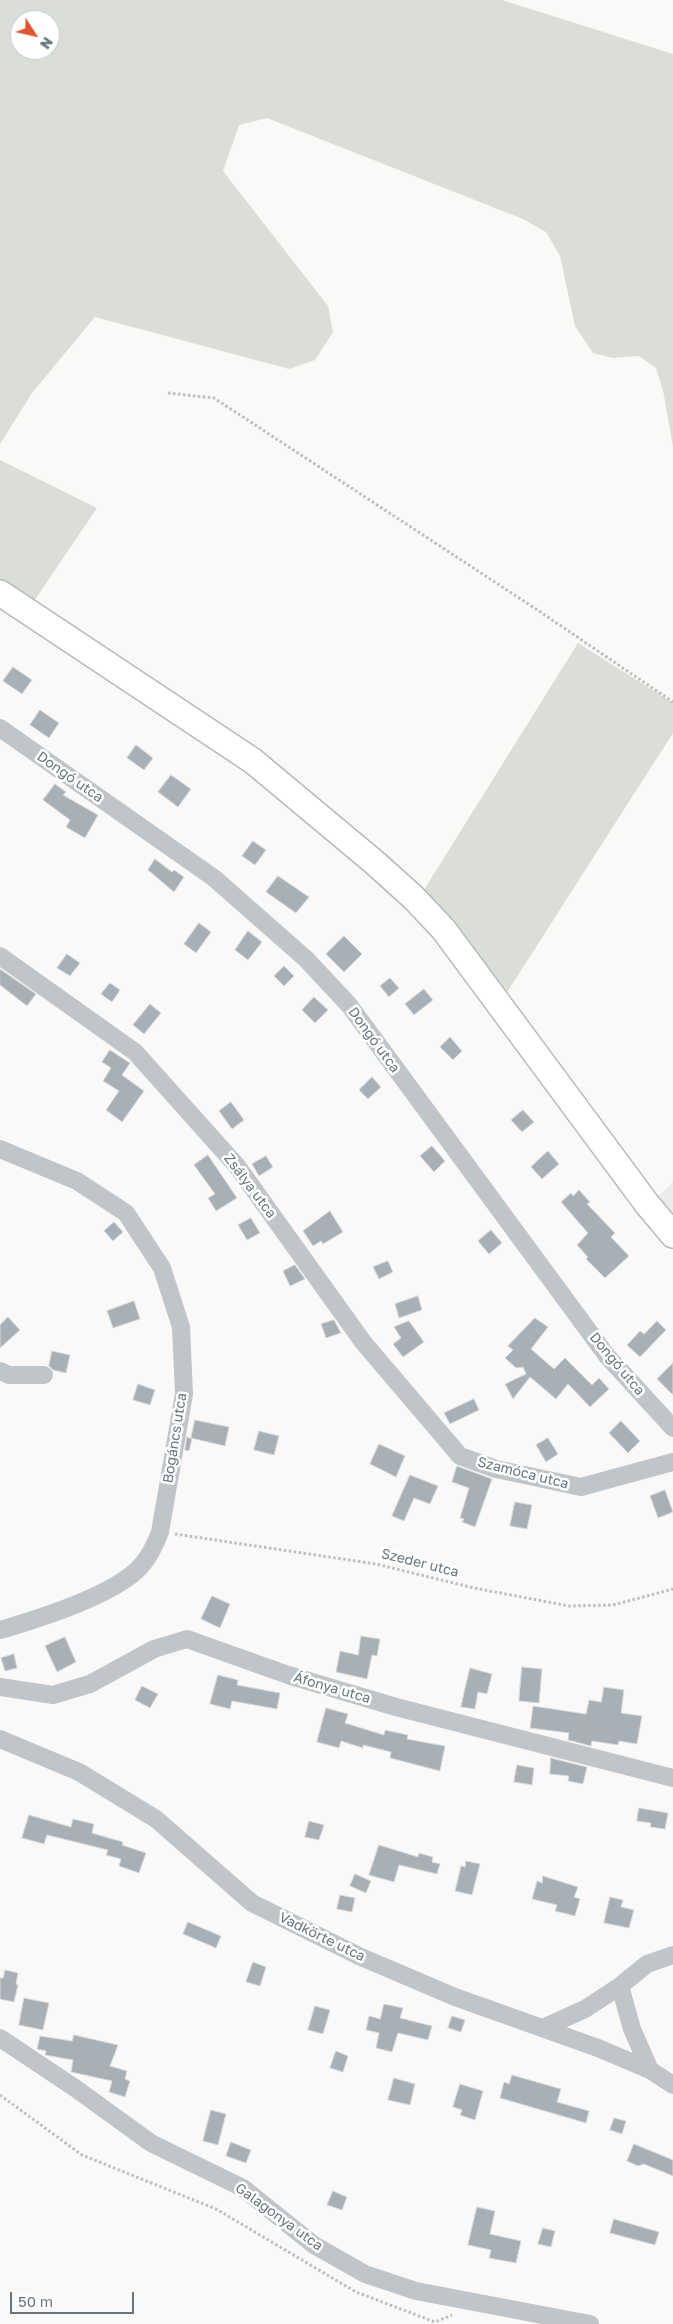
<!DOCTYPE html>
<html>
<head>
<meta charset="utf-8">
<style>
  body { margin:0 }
  #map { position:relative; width:673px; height:2324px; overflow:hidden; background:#faf9f7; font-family:"Golos Text",sans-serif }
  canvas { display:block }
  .north { position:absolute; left:10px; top:10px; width:50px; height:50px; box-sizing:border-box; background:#fff; border:1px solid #c1c8cd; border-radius:50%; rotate:125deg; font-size:14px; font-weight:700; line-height:20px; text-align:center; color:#657682 }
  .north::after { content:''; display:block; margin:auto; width:18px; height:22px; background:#e05331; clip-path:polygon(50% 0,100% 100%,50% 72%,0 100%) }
  .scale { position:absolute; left:10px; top:2292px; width:124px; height:22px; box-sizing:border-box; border:2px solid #657682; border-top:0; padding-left:6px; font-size:15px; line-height:18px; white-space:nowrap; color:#657682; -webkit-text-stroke:4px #fff; paint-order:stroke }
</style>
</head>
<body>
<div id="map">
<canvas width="673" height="2324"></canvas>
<div class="north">N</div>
<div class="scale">50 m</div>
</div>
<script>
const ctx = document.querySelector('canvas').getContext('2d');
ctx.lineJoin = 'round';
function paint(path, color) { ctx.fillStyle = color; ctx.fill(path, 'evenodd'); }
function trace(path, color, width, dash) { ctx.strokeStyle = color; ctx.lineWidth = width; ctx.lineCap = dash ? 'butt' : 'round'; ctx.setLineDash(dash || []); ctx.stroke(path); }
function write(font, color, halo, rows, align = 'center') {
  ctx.font = font + ' "Golos Text",sans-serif'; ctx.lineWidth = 5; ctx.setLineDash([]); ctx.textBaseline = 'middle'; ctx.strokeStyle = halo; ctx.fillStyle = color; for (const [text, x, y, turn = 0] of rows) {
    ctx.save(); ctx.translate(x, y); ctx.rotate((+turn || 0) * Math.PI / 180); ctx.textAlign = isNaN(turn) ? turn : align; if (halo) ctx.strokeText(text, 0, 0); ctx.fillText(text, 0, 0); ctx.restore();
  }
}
paint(new Path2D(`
  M 673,1182 L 673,1218 L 656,1198 Z`), '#eaebea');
paint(new Path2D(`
  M 0,0 L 502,0 L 673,54 L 673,447 L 663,390 L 656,368 L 639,356 L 613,358 L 593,353 L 575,326 L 560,256 L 546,232 L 523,219 L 267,118 L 239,125 L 223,171 L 328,306 L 333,332 L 315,360 L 289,369 L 95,317 L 32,393 L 0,444 ZM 20,20 L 50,20 L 50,50 L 20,50 Z
  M 0,460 L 97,508 L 34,601 L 0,579 Z
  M 578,643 L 673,703 L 673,733 L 504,997 L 422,893 Z`), '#daded7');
const building = new Path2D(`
  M 13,667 L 32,680 L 22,694 L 3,681 Z
  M 40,710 L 59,723 L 49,738 L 30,725 Z
  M 136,745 L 153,758 L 144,770 L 127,758 Z
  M 171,775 L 191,789 L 178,807 L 158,792 Z
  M 55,784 L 66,792 L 63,795 L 98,815 L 85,838 L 66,827 L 70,820 L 43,800 Z
  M 253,841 L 266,850 L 255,865 L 242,856 Z
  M 155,859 L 172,872 L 174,870 L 184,877 L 174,892 L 148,870 Z
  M 278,876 L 309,897 L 296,913 L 266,892 Z
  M 199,923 L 211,932 L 196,953 L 184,944 Z
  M 248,931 L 262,942 L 248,960 L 235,950 Z
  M 344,936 L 362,954 L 344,972 L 326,954 Z
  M 67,954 L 80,963 L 70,976 L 57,968 Z
  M 284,966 L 294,976 L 284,986 L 274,976 Z
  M 0,969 L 36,994 L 27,1006 L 0,985 Z
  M 390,978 L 399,988 L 389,997 L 380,986 Z
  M 110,983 L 120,990 L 112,1002 L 101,994 Z
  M 424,989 L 433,1000 L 414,1015 L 405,1004 Z
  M 314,997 L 328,1010 L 315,1023 L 302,1010 Z
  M 150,1004 L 161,1013 L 144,1034 L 133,1025 Z
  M 450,1037 L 462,1051 L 453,1060 L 440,1047 Z
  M 110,1050 L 130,1063 L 122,1075 L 144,1091 L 122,1122 L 106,1110 L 119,1091 L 103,1081 L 111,1068 L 102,1062 Z
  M 372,1077 L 381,1087 L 368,1099 L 359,1090 Z
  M 231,1102 L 244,1120 L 232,1129 L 219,1111 Z
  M 523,1110 L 534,1122 L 522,1132 L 511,1120 Z
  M 432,1146 L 445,1161 L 434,1172 L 420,1156 Z
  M 548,1151 L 559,1164 L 542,1179 L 531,1167 Z
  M 208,1155 L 237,1198 L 216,1211 L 208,1198 L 215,1194 L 194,1165 Z
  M 266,1156 L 273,1167 L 259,1176 L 252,1164 Z
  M 579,1190 L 590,1202 L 587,1204 L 615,1233 L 611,1237 L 629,1256 L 605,1278 L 586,1259 L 588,1257 L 577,1245 L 588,1233 L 561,1202 L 571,1193 L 573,1196 Z
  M 330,1211 L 343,1232 L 323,1244 L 321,1241 L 313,1246 L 303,1231 Z
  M 251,1218 L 260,1233 L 247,1240 L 238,1225 Z
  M 114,1222 L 123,1232 L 113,1241 L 104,1231 Z
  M 491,1230 L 502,1243 L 489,1254 L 478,1241 Z
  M 388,1261 L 393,1272 L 379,1279 L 373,1267 Z
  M 295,1265 L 305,1279 L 290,1286 L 283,1271 Z
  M 418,1296 L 422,1310 L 399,1318 L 395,1304 Z
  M 134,1301 L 140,1319 L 113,1328 L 107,1311 Z
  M 8,1317 L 20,1330 L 0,1348 L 0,1325 Z
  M 535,1318 L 548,1327 L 531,1349 L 554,1369 L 565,1358 L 592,1385 L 599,1378 L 609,1389 L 590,1407 L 568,1384 L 556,1399 L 530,1377 L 513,1399 L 505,1384 L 526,1374 L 523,1367 L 516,1368 L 505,1358 L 513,1350 L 508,1346 Z
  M 334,1320 L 341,1333 L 326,1338 L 321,1324 Z
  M 409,1321 L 424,1342 L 403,1357 L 393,1344 L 401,1338 L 394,1327 Z
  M 657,1321 L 666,1330 L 640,1357 L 627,1345 L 640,1331 L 644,1334 Z
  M 52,1351 L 70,1355 L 66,1373 L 53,1370 L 49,1366 Z
  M 673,1363 L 673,1395 L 657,1379 Z
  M 138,1384 L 155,1390 L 150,1405 L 133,1400 Z
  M 474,1399 L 479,1410 L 450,1424 L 444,1413 Z
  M 195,1420 L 229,1427 L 225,1446 L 191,1438 Z
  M 621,1421 L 640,1441 L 628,1453 L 609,1433 Z
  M 259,1431 L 279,1436 L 274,1455 L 254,1450 Z
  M 187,1437 L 192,1439 L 189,1451 L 185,1450 Z
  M 548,1438 L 558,1454 L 546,1462 L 536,1445 Z
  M 379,1444 L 405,1456 L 396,1477 L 370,1464 Z
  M 457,1466 L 492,1479 L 475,1527 L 462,1522 L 464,1519 L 460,1518 L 469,1488 L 452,1482 Z
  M 410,1475 L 438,1486 L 430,1504 L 414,1498 L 404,1521 L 392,1516 Z
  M 665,1490 L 673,1512 L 658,1518 L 650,1496 Z
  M 515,1502 L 532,1505 L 527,1529 L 510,1526 Z
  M 212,1596 L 230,1604 L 220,1628 L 201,1619 Z
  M 361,1636 L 380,1639 L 377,1656 L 372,1655 L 367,1679 L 336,1672 L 340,1651 L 358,1655 Z
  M 65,1637 L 76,1662 L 57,1672 L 45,1646 Z
  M 14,1654 L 17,1668 L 5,1671 L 1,1658 Z
  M 522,1667 L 542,1669 L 539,1703 L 519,1701 Z
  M 470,1668 L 492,1674 L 487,1694 L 478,1692 L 475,1709 L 461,1707 Z
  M 218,1675 L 238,1680 L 237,1685 L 280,1693 L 277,1709 L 232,1701 L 230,1709 L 210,1704 Z
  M 142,1686 L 158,1694 L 150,1708 L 135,1700 Z
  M 604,1687 L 624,1690 L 621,1713 L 642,1716 L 637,1744 L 619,1741 L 618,1745 L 592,1741 L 591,1746 L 568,1740 L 569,1733 L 530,1728 L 533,1706 L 586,1714 L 589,1700 L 601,1702 Z
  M 326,1708 L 348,1714 L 345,1723 L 384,1735 L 385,1730 L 408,1735 L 407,1739 L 445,1746 L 440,1771 L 390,1758 L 391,1752 L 363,1745 L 363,1748 L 341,1741 L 339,1748 L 317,1742 Z
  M 551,1758 L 587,1767 L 583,1784 L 568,1781 L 569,1776 L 550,1774 Z
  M 517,1765 L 534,1768 L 532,1785 L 514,1782 Z
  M 639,1808 L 668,1813 L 665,1829 L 650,1827 L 651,1823 L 637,1821 Z
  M 29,1815 L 71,1827 L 73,1819 L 94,1824 L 92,1833 L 123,1842 L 122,1845 L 146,1853 L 139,1873 L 119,1866 L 121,1859 L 106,1855 L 108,1850 L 47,1835 L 44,1844 L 22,1838 Z
  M 309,1821 L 324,1825 L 319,1840 L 305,1837 Z
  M 379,1845 L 418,1857 L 419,1853 L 433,1857 L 432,1862 L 440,1864 L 437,1874 L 399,1865 L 394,1882 L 369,1875 Z
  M 466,1861 L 480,1864 L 472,1895 L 455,1891 L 461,1866 L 465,1867 Z
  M 355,1874 L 371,1881 L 366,1893 L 350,1886 Z
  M 543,1876 L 578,1887 L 574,1897 L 580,1899 L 575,1916 L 555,1911 L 557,1905 L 532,1899 L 537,1881 L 542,1883 Z
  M 340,1895 L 355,1898 L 352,1912 L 337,1909 Z
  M 610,1897 L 623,1900 L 621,1907 L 634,1910 L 629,1928 L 604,1923 Z
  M 188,1922 L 221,1936 L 216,1948 L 183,1934 Z
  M 253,1962 L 266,1967 L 260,1986 L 246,1982 Z
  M 5,1970 L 18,1973 L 16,1984 L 18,1985 L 14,2002 L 0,1999 L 0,1978 L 3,1978 Z
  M 24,1998 L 49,2003 L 43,2030 L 19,2025 Z
  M 384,2004 L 403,2008 L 400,2018 L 432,2026 L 428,2040 L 398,2033 L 392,2052 L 376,2048 L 379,2033 L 366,2030 L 369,2016 L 380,2019 Z
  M 315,2006 L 330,2010 L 323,2034 L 308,2030 Z
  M 452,2016 L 465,2020 L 461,2032 L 448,2028 Z
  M 74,2035 L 118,2045 L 110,2066 L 127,2071 L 125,2079 L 130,2081 L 125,2097 L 109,2092 L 112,2081 L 71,2072 L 73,2060 L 45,2055 L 46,2051 L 37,2049 L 40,2036 L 72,2041 Z
  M 336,2051 L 348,2056 L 343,2072 L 330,2068 Z
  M 512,2075 L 561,2089 L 557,2102 L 589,2111 L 586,2123 L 500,2098 L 504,2082 L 509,2084 Z
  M 394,2078 L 415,2084 L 410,2105 L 388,2100 Z
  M 460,2084 L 483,2091 L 475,2120 L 460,2115 L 462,2110 L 453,2107 Z
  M 211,2110 L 226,2114 L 218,2145 L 203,2141 Z
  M 614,2118 L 626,2121 L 622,2134 L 610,2130 Z
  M 231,2142 L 251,2150 L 246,2163 L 226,2156 Z
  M 634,2144 L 673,2160 L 673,2176 L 644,2164 L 638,2166 L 627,2161 Z
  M 333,2191 L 347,2197 L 342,2210 L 327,2205 Z
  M 477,2207 L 495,2211 L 490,2234 L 521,2241 L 516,2263 L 489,2258 L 491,2250 L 468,2245 Z
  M 614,2219 L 659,2232 L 655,2245 L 610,2233 Z
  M 543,2228 L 555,2231 L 551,2247 L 538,2244 Z`);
paint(building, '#a7b0b6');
trace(building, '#dbdbd9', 1);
const secondary = new Path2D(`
  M 0,593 L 253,761 L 374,862 L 414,898 L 444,930 L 647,1204 L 673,1235`);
trace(secondary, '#b3b9be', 28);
trace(new Path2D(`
  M 168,393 L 214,398 L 539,611 L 673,702
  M 175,1534 L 376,1564 L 474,1588 L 569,1606 L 613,1605 L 673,1589
  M 0,2095 L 82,2155 L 216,2209 L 356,2292 L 435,2322 L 452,2315`), '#bbbec1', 3, [2.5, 2.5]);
trace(new Path2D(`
  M 0,728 L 214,878 L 306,959 L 349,1005 L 607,1356 L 673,1428
  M 0,956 L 135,1052 L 237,1166 L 363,1342 L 460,1456 L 496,1469 L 581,1487 L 673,1462
  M 0,1149 L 77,1181 L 126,1213 L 162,1268 L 181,1327 L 184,1394 L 160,1532 C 154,1547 148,1560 136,1571 C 107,1597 38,1619 0,1630
  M 0,1371 L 9,1375 L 44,1375
  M 0,1687 L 53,1695 L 90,1684 L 154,1649 L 187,1639 L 288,1675 L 396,1707 L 673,1778
  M 0,1739 L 79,1772 L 156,1819 L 252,1903 L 361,1957 L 455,1997 L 598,2048 L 650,2070 L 673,2085
  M 620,1986 L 632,2029 L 650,2070
  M 545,2027 L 585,2009 L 620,1986 L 647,1964 L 673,1955
  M 0,2038 L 75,2088 L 151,2143 L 243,2188 L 314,2245 L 365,2274 L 416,2291 L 590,2324`), '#c0c5c9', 18);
trace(secondary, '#fff', 25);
write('14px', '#657682', '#fff', [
  ["Dongó utca",70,777,35],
  ["Dongó utca",374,1040,54],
  ["Zsálya utca",250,1186,53],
  ["Dongó utca",617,1364,50],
  ["Bogáncs utca",175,1438,-81],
  ["Szamóca utca",523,1473,14],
  ["Szeder utca",420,1563,14],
  ["Áfonya utca",332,1688,16],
  ["Vadkörte utca",322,1937,26],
  ["Galagonya utca",279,2217,36]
]);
</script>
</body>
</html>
